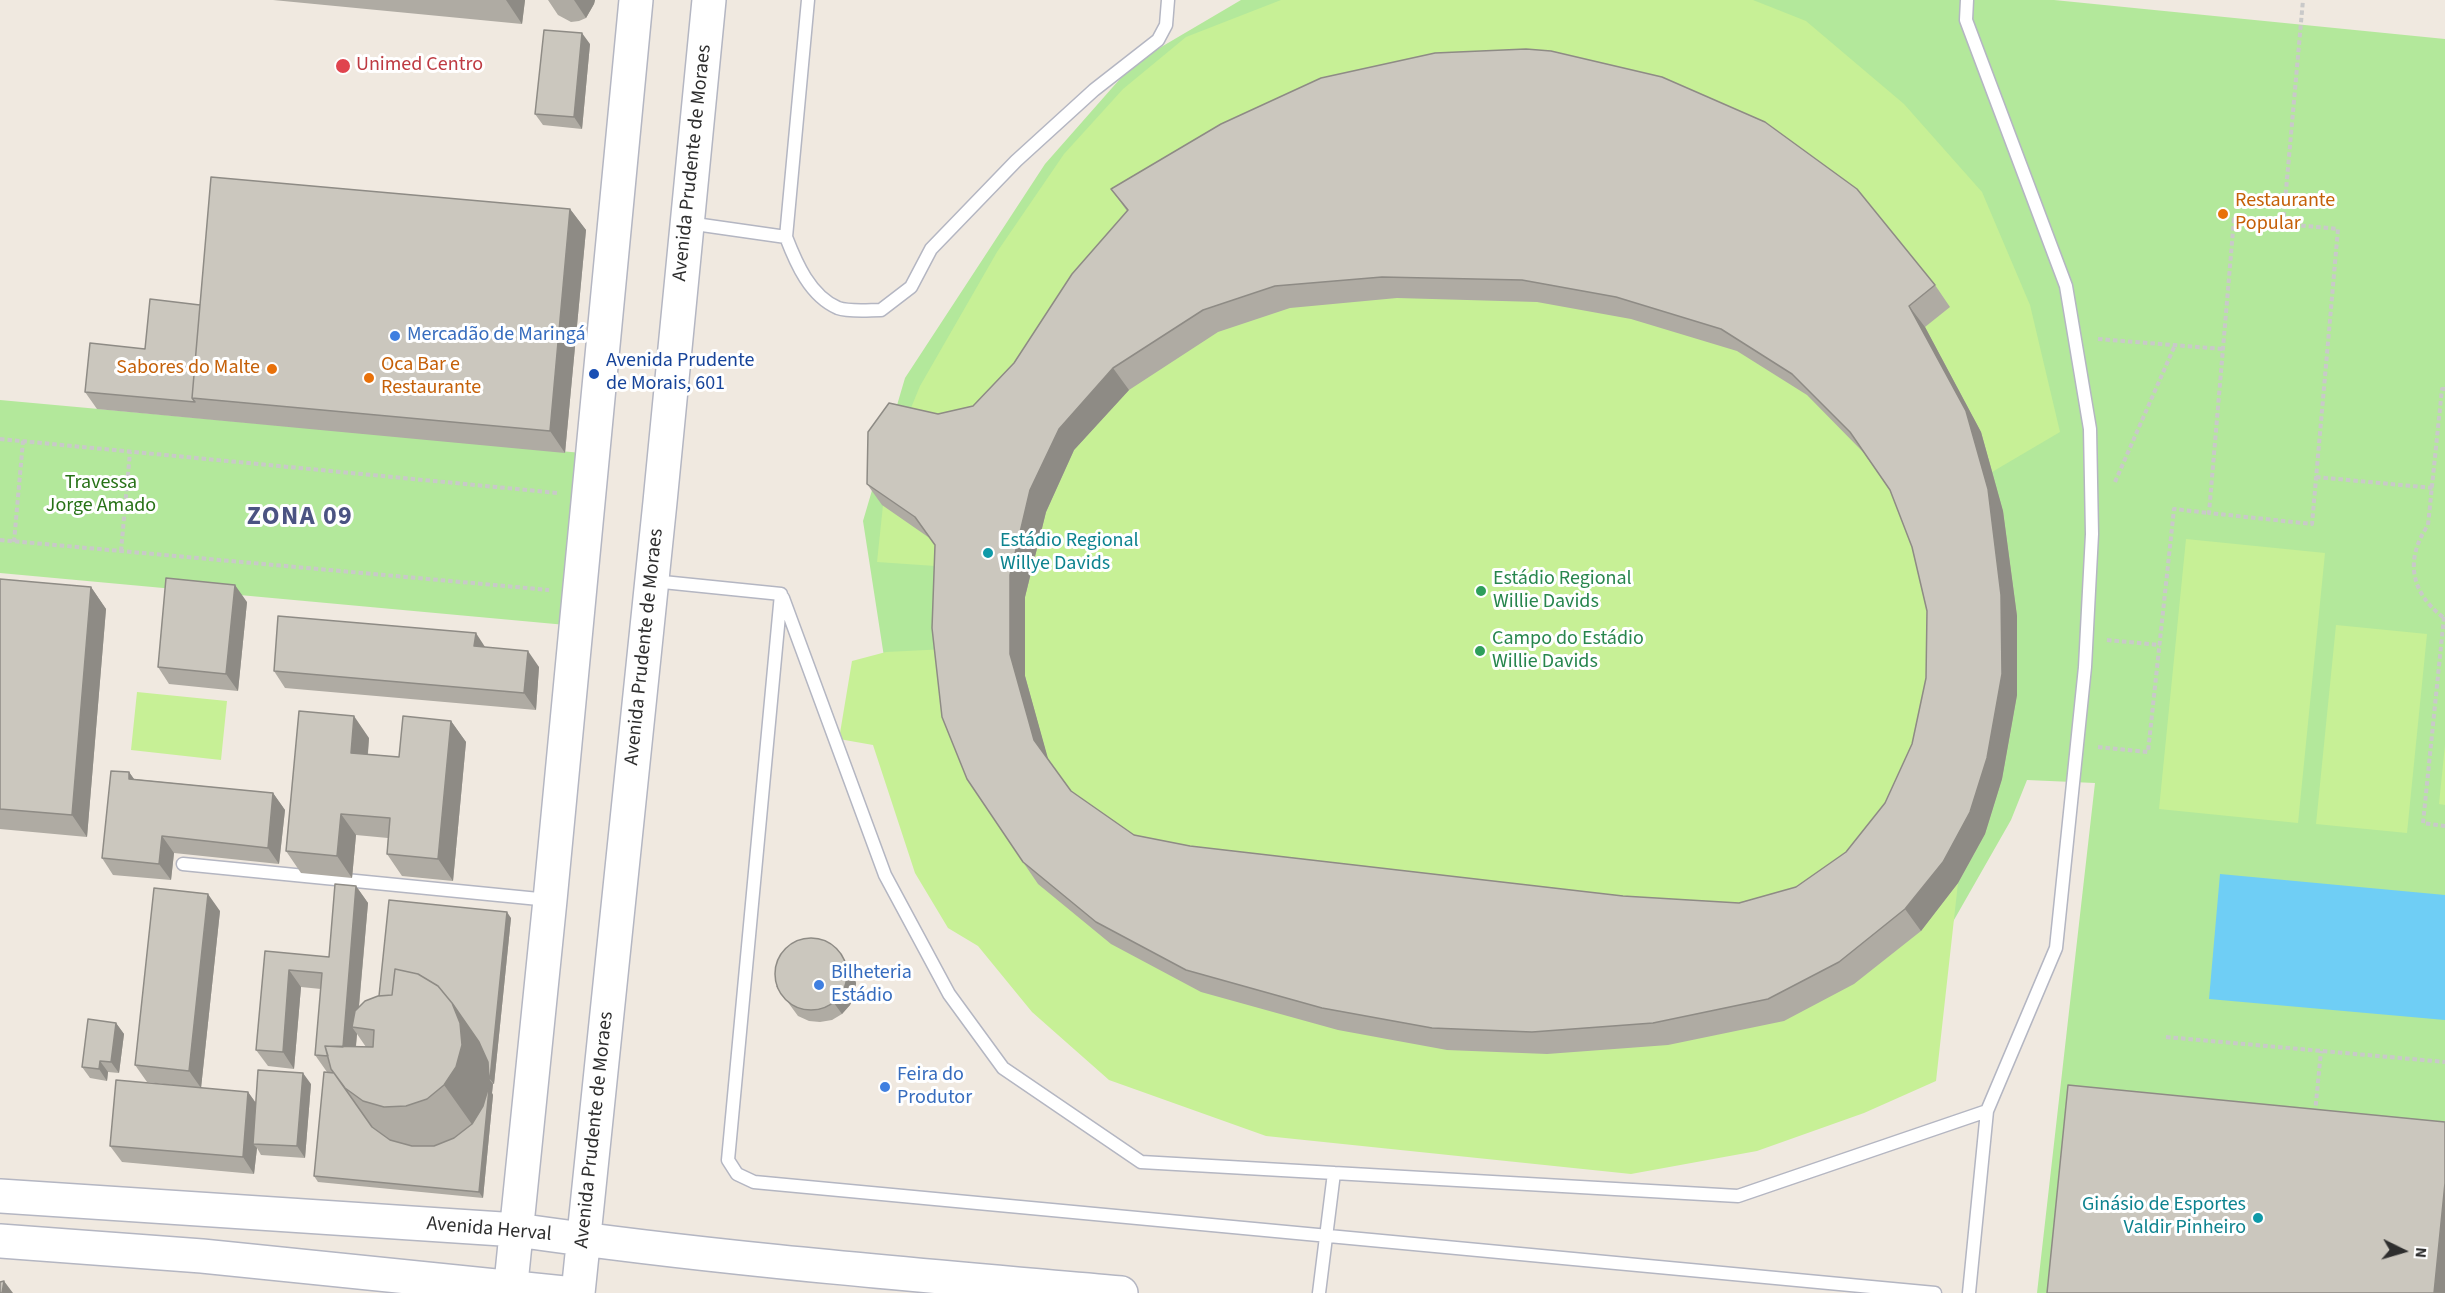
<!DOCTYPE html>
<html>
<head>
<meta charset="utf-8">
<style>
  body { margin:0 }
  #map { position:relative; width:2445px; height:1293px; overflow:hidden; background:#f0e9e0; font-family:"Source Sans 3",sans-serif }
  canvas { display:block }
  .north { position:absolute; left:2373px; top:1221px; width:60px; height:60px; -webkit-text-stroke:4px #fff; paint-order:stroke; rotate:95deg; font-size:16px; font-weight:700; line-height:24px; text-align:center; color:#2e2e2e }
  .north::after { content:''; display:block; margin:auto; width:21px; height:27px; background:#2e2e2e; clip-path:polygon(50% 0,100% 100%,50% 72%,0 100%) }
</style>
</head>
<body>
<div id="map">
<canvas width="2445" height="1293"></canvas>
<div class="north">N</div>
</div>
<script>
const ctx = document.querySelector('canvas').getContext('2d');
ctx.lineJoin = 'round';
function paint(path, color) { ctx.fillStyle = color; ctx.fill(path, 'evenodd'); }
function trace(path, color, width, dash) { ctx.strokeStyle = color; ctx.lineWidth = width; ctx.lineCap = dash ? 'butt' : 'round'; ctx.setLineDash(dash || []); ctx.stroke(path); }
function write(font, color, halo, rows, align = 'center') {
  ctx.font = font + ' "Source Sans 3",sans-serif'; ctx.lineWidth = 6; ctx.setLineDash([]); ctx.textBaseline = 'middle'; ctx.strokeStyle = halo; ctx.fillStyle = color; for (const [text, x, y, turn = 0] of rows) {
    ctx.save(); ctx.translate(x, y); ctx.rotate((+turn || 0) * Math.PI / 180); ctx.textAlign = isNaN(turn) ? turn : align; if (halo) ctx.strokeText(text, 0, 0); ctx.fillText(text, 0, 0); ctx.restore();
  }
}
paint(new Path2D(`
  M 1241,0 L 2054,0 L 2445,39 L 2445,1293 L 2037,1293 L 2095,783 L 2027,780 L 2011,820 L 1942,941 L 891,702 L 863,521 L 905,378 L 1045,164 L 1134,63 Z
  M 0,400 L 593,454 L 577,626 L 0,573 Z`), '#b3e89b');
paint(new Path2D(`
  M 1281,0 L 1753,0 L 1806,21 L 1904,104 L 1982,192 L 2030,305 L 2060,432 L 1992,472 L 2003,511 L 2017,616 L 2017,695 L 2002,779 L 1985,834 L 1958,883 L 1936,1081 L 1864,1113 L 1757,1151 L 1631,1174 L 1266,1136 L 1109,1080 L 1032,1012 L 978,946 L 948,928 L 915,873 L 873,745 L 839,739 L 852,661 L 886,652 L 947,649 L 950,567 L 877,562 L 883,505 L 883,454 L 904,425 L 920,386 L 997,252 L 1064,154 L 1123,89 L 1186,37 Z
  M 2186,539 L 2325,553 L 2298,823 L 2159,809 Z
  M 2336,625 L 2427,634 L 2407,833 L 2316,824 Z
  M 137,692 L 227,701 L 221,760 L 131,750 Z
  M 2445,745 L 2445,805 L 2439,804 Z`), '#c7f096');
paint(new Path2D(`
  M 2220,874 L 2445,895 L 2445,1020 L 2209,999 Z`), '#6fcef5');
const lane = new Path2D(`
  M 808,0 L 786,237 C 796,263 810,296 838,308 C 849,312 869,310 881,310 L 911,287 L 931,249 L 1016,161 L 1094,90 L 1158,40 L 1166,25 L 1168,0
  M 1967,0 L 1966,20 L 2066,286 L 2090,429 L 2092,534 L 2085,667 L 2056,948 L 1987,1111 L 1969,1293
  M 688,223 L 786,237
  M 653,581 L 781,594 L 728,1160 L 737,1174 L 754,1182 L 1935,1293
  M 783,598 L 885,875 L 949,994 L 1003,1068 L 1141,1162 L 1738,1196 L 1987,1111
  M 183,864 L 549,900
  M 1319,1293 L 1334,1173`);
const secondary = new Path2D(`
  M 0,1196 L 517,1230 C 717,1259 919,1275 1121,1293
  M 0,1241 L 202,1256 L 564,1293
  M 510,1293 L 550,900 L 636,0
  M 578,1293 L 660,502 L 709,0`);
trace(lane, '#b4b6c2', 15);
trace(secondary, '#b4b6c2', 36);
trace(new Path2D(`
  M 2234,219 L 2338,229 L 2312,524 L 2209,513 Z
  M 2283,224 L 2303,0
  M 2098,339 L 2223,349
  M 0,439 L 558,493
  M 2316,477 L 2433,488
  M 2115,482 L 2175,345
  M 0,540 L 549,590
  M 14,542 L 23,441
  M 121,551 L 130,452
  M 2443,617 C 2410,592 2405,559 2428,525 L 2442,389 L 2445,389
  M 2444,617 L 2423,823 L 2445,826
  M 2107,640 L 2160,645
  M 2098,747 L 2148,752 L 2174,509 L 2209,513
  M 2166,1037 L 2445,1062
  M 2315,1113 L 2321,1051`), '#c9c9c9', 4, [4.5, 3]);
trace(lane, '#fff', 12);
trace(secondary, '#fff', 33);
paint(new Path2D(`
  M 273,0 L 525,0 L 522,24 Z
  M 548,0 L 595,0 L 594,4 L 586,18 L 579,21 L 571,22 L 558,15 Z
  M 590,44 L 582,129 L 543,125 L 535,114 Z
  M 1111,189 L 1935,285 L 1950,307 L 1925,327 L 1981,432 L 2003,511 L 2017,616 L 2017,695 L 2002,779 L 1985,834 L 1958,883 L 1921,931 L 1854,984 L 1784,1021 L 1668,1045 L 1547,1054 L 1447,1050 L 1338,1030 L 1201,992 L 1111,944 L 1038,884 L 1023,862 L 935,545 L 931,539 L 882,505 L 867,484 L 938,414 L 973,406 L 1014,363 L 1127,211 ZM 1397,298 L 1537,302 L 1631,319 L 1737,351 L 1807,395 L 1864,453 L 1890,490 L 1912,547 L 1927,611 L 1926,678 L 1912,744 L 1885,803 L 1846,852 L 1796,887 L 1739,903 L 1623,896 L 1190,846 L 1134,835 L 1071,791 L 1048,760 L 1025,676 L 1025,597 L 1046,512 L 1074,450 L 1129,390 L 1218,332 L 1290,308 Z
  M 570,209 L 586,230 L 565,453 L 97,409 L 85,392 L 145,349 L 200,305 Z
  M 0,579 L 91,587 L 106,609 L 87,837 L 0,829 Z
  M 247,602 L 238,691 L 169,684 L 158,667 Z
  M 485,647 L 539,667 L 536,710 L 285,688 L 274,671 Z
  M 451,721 L 466,742 L 453,881 L 402,876 L 387,854 L 388,838 L 356,835 L 352,878 L 301,873 L 286,851 L 369,738 L 368,754 L 399,757 Z
  M 129,772 L 134,779 L 273,793 L 285,810 L 279,864 L 174,853 L 171,880 L 113,875 L 102,858 Z
  M 356,886 L 368,903 L 359,1007 L 511,918 L 494,1084 L 493,1084 L 492,1093 L 493,1095 L 483,1198 L 318,1182 L 314,1176 L 334,1073 L 327,1072 L 315,1055 L 321,989 L 301,987 L 294,1069 L 268,1066 L 256,1050 L 265,951 L 329,957 ZM 357,1034 L 366,1047 L 356,1047 Z
  M 220,911 L 201,1088 L 248,1092 L 256,1103 L 311,1084 L 305,1158 L 261,1155 L 257,1148 L 254,1174 L 122,1162 L 110,1146 L 198,1088 L 147,1082 L 135,1065 Z
  M 852,971 L 856,983 L 855,995 L 850,1005 L 842,1014 L 832,1020 L 820,1022 L 809,1021 L 798,1016 L 776,986 Z
  M 116,1023 L 124,1034 L 119,1073 L 108,1072 L 107,1081 L 90,1078 L 82,1067 Z`), '#afaba3');
paint(new Path2D(`
  M 506,0 L 525,0 L 522,24 Z
  M 574,0 L 595,0 L 594,4 L 586,18 Z
  M 582,33 L 590,44 L 582,129 L 574,117 Z
  M 570,209 L 586,230 L 565,453 L 550,431 Z
  M 1909,306 L 1925,327 L 1981,432 L 2003,511 L 2017,616 L 2017,695 L 2002,779 L 1985,834 L 1958,883 L 1921,931 L 1905,909 L 1943,862 Z
  M 1113,368 L 1129,390 L 1074,450 L 1046,512 L 1025,597 L 1025,676 L 1049,762 L 1034,740 L 1010,654 L 1010,575 L 1030,490 L 1059,429 Z
  M 235,585 L 247,602 L 238,691 L 226,674 Z
  M 91,587 L 106,609 L 87,837 L 72,815 Z
  M 476,633 L 487,650 L 474,646 Z
  M 528,651 L 539,667 L 536,710 L 524,693 Z
  M 354,716 L 369,738 L 366,774 L 351,753 Z
  M 451,721 L 466,742 L 453,881 L 438,859 Z
  M 129,772 L 141,789 L 129,779 Z
  M 273,793 L 285,810 L 279,864 L 268,848 Z
  M 341,814 L 356,835 L 352,878 L 337,856 Z
  M 162,836 L 174,853 L 171,880 L 159,864 Z
  M 356,886 L 368,903 L 357,1027 L 352,1027 L 357,1034 L 353,1074 L 342,1058 Z
  M 208,894 L 220,911 L 201,1088 L 189,1071 Z
  M 507,912 L 511,918 L 494,1084 L 490,1079 L 489,1079 L 493,1084 L 492,1093 L 493,1095 L 483,1198 L 479,1192 L 476,1130 L 444,1085 L 452,1003 Z
  M 837,949 L 852,971 L 856,983 L 855,995 L 850,1005 L 842,1014 L 834,1003 Z
  M 289,970 L 301,987 L 294,1069 L 283,1052 Z
  M 116,1023 L 124,1034 L 119,1073 L 111,1062 Z
  M 100,1061 L 108,1072 L 107,1081 L 99,1069 Z
  M 303,1073 L 311,1084 L 305,1158 L 297,1146 Z
  M 248,1092 L 260,1109 L 253,1144 L 257,1148 L 254,1174 L 243,1157 Z
  M 2445,1183 L 2445,1293 L 2434,1293 Z
  M 4,1281 L 13,1293 L 2,1293 Z`), '#8e8b85');
const building = new Path2D(`
  M 544,30 L 582,33 L 574,117 L 535,114 Z
  M 1526,49 L 1551,51 L 1662,77 L 1765,122 L 1857,189 L 1935,285 L 1909,306 L 1966,411 L 1988,489 L 2001,595 L 2002,674 L 1987,758 L 1970,812 L 1943,862 L 1905,909 L 1839,962 L 1768,999 L 1653,1023 L 1532,1032 L 1432,1028 L 1322,1008 L 1186,970 L 1096,922 L 1023,862 L 967,779 L 942,717 L 932,628 L 935,545 L 915,517 L 867,484 L 868,432 L 889,403 L 938,414 L 973,406 L 1014,363 L 1072,274 L 1128,210 L 1111,189 L 1221,124 L 1321,78 L 1435,53 ZM 1382,277 L 1522,280 L 1616,297 L 1721,329 L 1792,374 L 1850,432 L 1890,490 L 1912,547 L 1927,611 L 1926,678 L 1912,744 L 1885,803 L 1846,852 L 1796,887 L 1739,903 L 1623,896 L 1190,846 L 1134,835 L 1071,791 L 1034,740 L 1010,654 L 1010,575 L 1030,490 L 1059,429 L 1113,368 L 1203,310 L 1275,286 Z
  M 211,177 L 570,209 L 550,431 L 192,398 Z
  M 150,299 L 200,305 L 192,398 L 195,402 L 85,392 L 90,343 L 145,349 Z
  M 166,578 L 235,585 L 226,674 L 158,667 Z
  M 0,579 L 91,587 L 72,815 L 0,809 Z
  M 278,616 L 476,633 L 474,646 L 528,651 L 524,693 L 274,671 Z
  M 299,711 L 354,716 L 351,753 L 399,757 L 403,716 L 451,721 L 438,859 L 387,854 L 390,818 L 341,814 L 337,856 L 286,851 Z
  M 111,771 L 129,772 L 129,779 L 273,793 L 268,848 L 162,836 L 159,864 L 102,858 Z
  M 335,884 L 356,886 L 343,1047 L 325,1046 L 328,1056 L 315,1055 L 322,973 L 289,970 L 283,1052 L 256,1050 L 265,951 L 329,957 Z
  M 154,888 L 208,894 L 189,1071 L 135,1065 Z
  M 389,900 L 507,912 L 490,1079 L 489,1079 L 488,1062 L 479,1042 L 452,1003 L 438,986 L 418,974 L 395,969 L 392,995 L 379,996 Z
  M775 974a36 36 0 1 1 72 0a36 36 0 1 1-72 0Z
  M 395,969 L 418,974 L 438,986 L 452,1003 L 460,1023 L 462,1045 L 456,1067 L 444,1085 L 427,1099 L 406,1106 L 384,1107 L 363,1101 L 345,1088 L 331,1069 L 325,1046 L 373,1047 L 374,1030 L 352,1027 L 355,1011 L 365,1001 L 378,996 L 392,995 Z
  M 88,1019 L 116,1023 L 111,1062 L 100,1061 L 99,1069 L 82,1067 Z
  M 258,1070 L 303,1073 L 297,1146 L 253,1144 Z
  M 324,1072 L 334,1073 L 372,1127 L 390,1140 L 412,1146 L 434,1146 L 454,1138 L 472,1124 L 483,1106 L 488,1089 L 489,1089 L 479,1192 L 314,1176 Z
  M 116,1080 L 248,1092 L 243,1157 L 110,1146 Z
  M 2068,1085 L 2445,1122 L 2445,1183 L 2434,1293 L 2047,1293 Z
  M 4,1281 L 2,1293 L 0,1293 L 0,1282 Z`);
paint(building, '#cbc7be');
trace(building, '#8e8b85', 1.5);
for (const [x, y, r, color] of [
  [343,66,8,"#e0444e"],
  [2223,214,6,"#e8710a"],
  [395,336,6,"#3f7fe0"],
  [272,369,6,"#e8710a"],
  [594,374,6,"#1a4fb4"],
  [369,378,6,"#e8710a"],
  [988,553,6,"#0f9aa8"],
  [1481,591,6,"#2e9e5b"],
  [1480,651,6,"#2e9e5b"],
  [819,985,6,"#3f7fe0"],
  [885,1087,6,"#3f7fe0"],
  [2258,1218,6,"#0f9aa8"]
]) { const dot = new Path2D(); dot.arc(x, y, r, 0, 2 * Math.PI); ctx.fillStyle = color; ctx.fill(dot); trace(dot, '#fff', 2); }
write('20px', '#be3a42', '#fff', [
  ["Unimed Centro",356,66]
], 'left');
write('20px', '#2e2e2e', '#fff', [
  ["Avenida Prudente de Moraes",693,163,-84],
  ["Avenida Prudente de Moraes",645,647,-84],
  ["Avenida Prudente de Moraes",595,1130,-84],
  ["Avenida Herval",489,1230,5]
]);
write('20px', '#c56008', '#fff', [
  ["Restaurante",2235,202],
  ["Popular",2235,225],
  ["Oca Bar e",381,366],
  ["Restaurante",381,389],
  ["Sabores do Malte",260,369,"right"]
], 'left');
write('20px', '#366cbe', '#fff', [
  ["Mercadão de Maringá",407,336],
  ["Bilheteria",831,974],
  ["Estádio",831,997],
  ["Feira do",897,1076],
  ["Produtor",897,1099]
], 'left');
write('20px', '#164399', '#fff', [
  ["Avenida Prudente",606,362],
  ["de Morais, 601",606,385]
], 'left');
write('20px', '#277217', '#fff', [
  ["Travessa",101,484],
  ["Jorge Amado",101,507]
]);
write('20px', '#0d838f', '#fff', [
  ["Estádio Regional",1000,542],
  ["Willye Davids",1000,565],
  ["Ginásio de Esportes",2246,1206,"right"],
  ["Valdir Pinheiro",2246,1229,"right"]
], 'left');
write('20px', '#27864d', '#fff', [
  ["Estádio Regional",1493,580],
  ["Willie Davids",1493,603],
  ["Campo do Estádio",1492,640],
  ["Willie Davids",1492,663]
], 'left');
ctx.letterSpacing = '1.5px';
write('bold 26px', '#4b5382', '#fff', [
  ["ZONA 09",300,518]
]);
ctx.letterSpacing = '0px';
</script>
</body>
</html>
